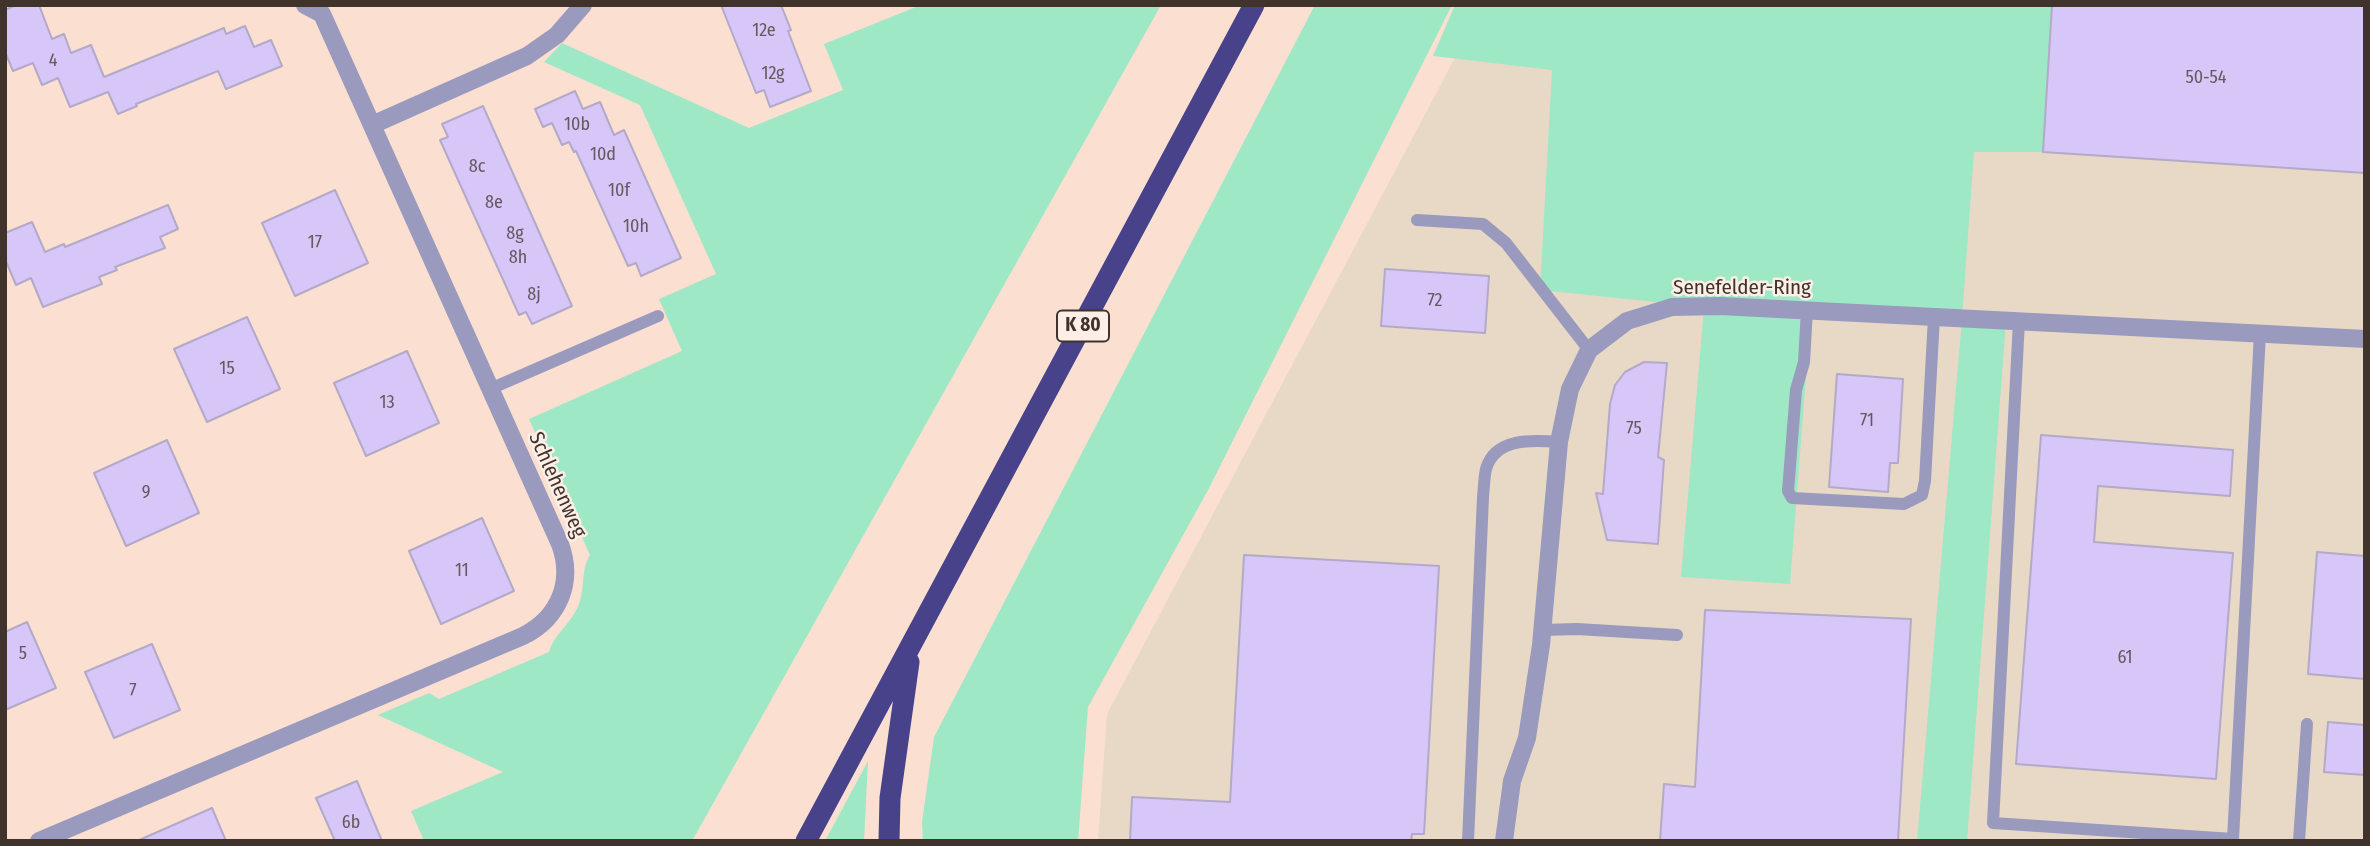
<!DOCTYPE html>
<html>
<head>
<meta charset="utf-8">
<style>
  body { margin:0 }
  #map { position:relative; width:2370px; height:846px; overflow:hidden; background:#fbdfd1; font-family:"Fira Sans Condensed",sans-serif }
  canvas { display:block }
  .frame { position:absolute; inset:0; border:7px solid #40332c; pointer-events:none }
</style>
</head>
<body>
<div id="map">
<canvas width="2370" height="846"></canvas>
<div class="frame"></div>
</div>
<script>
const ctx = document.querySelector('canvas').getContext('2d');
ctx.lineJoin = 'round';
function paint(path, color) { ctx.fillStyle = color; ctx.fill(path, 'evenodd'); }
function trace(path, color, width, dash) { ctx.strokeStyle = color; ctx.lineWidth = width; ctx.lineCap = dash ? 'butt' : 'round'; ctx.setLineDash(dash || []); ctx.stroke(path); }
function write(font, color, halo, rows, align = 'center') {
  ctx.font = font + ' "Fira Sans Condensed",sans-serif'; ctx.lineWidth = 5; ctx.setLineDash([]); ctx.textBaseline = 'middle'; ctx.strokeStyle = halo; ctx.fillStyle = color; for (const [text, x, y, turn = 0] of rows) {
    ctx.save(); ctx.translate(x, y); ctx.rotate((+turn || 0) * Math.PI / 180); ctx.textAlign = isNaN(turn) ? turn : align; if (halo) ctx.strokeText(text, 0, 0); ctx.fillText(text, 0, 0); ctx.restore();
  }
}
paint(new Path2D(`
  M 1483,5 L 2365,5 L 2365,841 L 1098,841 L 1107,714 Z`), '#e8d9c6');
paint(new Path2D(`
  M 921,5 L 1161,5 L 692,841 L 424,841 L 411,811 L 503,772 L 378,715 L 429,693 L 439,699 L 549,652 C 554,634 572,623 579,604 C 585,588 581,569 590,555 L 529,419 L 682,351 L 659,299 L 716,274 L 640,105 L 544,62 L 562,43 L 749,128 L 843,90 L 824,44 Z
  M 1315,5 L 1452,5 L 1208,490 L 1088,707 L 1078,841 L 923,841 L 922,822 L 934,737 Z
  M 1455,5 L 2052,5 L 2043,152 L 1974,152 L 1962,318 L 2006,321 L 1967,841 L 1917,841 L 1962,319 L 1811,311 L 1790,584 L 1681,577 L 1704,307 L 1540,290 L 1552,70 L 1433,56 Z
  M 868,761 L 864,841 L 825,841 Z`), '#9ee8c5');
const building = new Path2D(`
  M 16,5 L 39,5 L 52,39 L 64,34 L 71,53 L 91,45 L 104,77 L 224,28 L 226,34 L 245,26 L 254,47 L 271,40 L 282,66 L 226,89 L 218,71 L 136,104 L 137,106 L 118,114 L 108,92 L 70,107 L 58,78 L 42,85 L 33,63 L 13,71 L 5,52 L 5,10 Z
  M 721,5 L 781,5 L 791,30 L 788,31 L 811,91 L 770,107 L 764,90 L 756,93 Z
  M 2052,5 L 2365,5 L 2365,173 L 2043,152 Z
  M 575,91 L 583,109 L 600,102 L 614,135 L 624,130 L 681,258 L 641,276 L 636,263 L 628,266 L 576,151 L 574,152 L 569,142 L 562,145 L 552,123 L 543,127 L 535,109 Z
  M 483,106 L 572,306 L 532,324 L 526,312 L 519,315 L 440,140 L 448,137 L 442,124 Z
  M 335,190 L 368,263 L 295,296 L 262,223 Z
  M 168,205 L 178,229 L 160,237 L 165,248 L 115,267 L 117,270 L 99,277 L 102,284 L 43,307 L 31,278 L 16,285 L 5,259 L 5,233 L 32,222 L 45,252 L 64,244 L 65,247 Z
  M 1385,269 L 1489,276 L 1485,333 L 1381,326 Z
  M 247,317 L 280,389 L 207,422 L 174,349 Z
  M 407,351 L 439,423 L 366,456 L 334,383 Z
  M 1644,362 L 1667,363 L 1658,457 L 1664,460 L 1658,544 L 1607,540 L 1596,493 L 1603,494 L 1610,404 L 1615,385 L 1625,372 Z
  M 1837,374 L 1903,379 L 1898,463 L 1890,463 L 1888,492 L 1829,487 Z
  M 2041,435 L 2233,450 L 2230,496 L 2098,486 L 2094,542 L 2233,553 L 2216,779 L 2016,764 Z
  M 167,440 L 199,513 L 126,546 L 94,473 Z
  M 482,518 L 514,591 L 441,624 L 409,551 Z
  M 2317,552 L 2365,556 L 2365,679 L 2308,674 Z
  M 1244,555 L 1439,566 L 1424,834 L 1412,834 L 1411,841 L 1130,841 L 1132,797 L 1230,802 Z
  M 1705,610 L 1911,619 L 1898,841 L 1660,841 L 1664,784 L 1695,787 Z
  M 27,622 L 56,688 L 5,710 L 5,632 Z
  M 152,644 L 180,710 L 114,738 L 85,672 Z
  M 2328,722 L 2365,725 L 2365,775 L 2324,772 Z
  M 357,781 L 366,803 L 382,841 L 335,841 L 316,798 Z
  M 212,808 L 226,841 L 137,841 Z`);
paint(building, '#d7c7f8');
trace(building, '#b3a9c8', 2);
trace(new Path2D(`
  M 1417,220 L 1483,224 L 1506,243 L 1589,350
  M 1807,310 L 1804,362 L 1796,390 L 1788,491 L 1792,498 L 1904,504 L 1922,495 L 1925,481 L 1934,317
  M 2019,321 L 1993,823 L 2233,839 L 2260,333
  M 490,389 L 658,316
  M 1542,630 L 1577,629 L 1677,635
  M 1468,841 L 1483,497 C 1484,488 1484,478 1486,469 C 1495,437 1533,440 1559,442
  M 2299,841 L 2307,724`), '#999abd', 12);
trace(new Path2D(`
  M 372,125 L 527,56 L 557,35 L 583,5
  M 39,841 L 523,636 C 559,618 574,582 560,544 L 322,14 L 305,5
  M 1504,841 L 1512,781 L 1527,738 L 1541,645 L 1559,442 L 1570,389 L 1589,350 L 1627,321 L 1672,307 L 1720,306 L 2365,339`), '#999abd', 18);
trace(new Path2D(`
  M 806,841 L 1254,5
  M 889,841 L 890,798 L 909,662`), '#47428a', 21);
write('18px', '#66585f', null, [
  ["12e",764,31],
  ["4",53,61],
  ["12g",773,74],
  ["50-54",2206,78],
  ["10b",577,125],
  ["10d",603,155],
  ["8c",477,167],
  ["10f",619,191],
  ["8e",494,203],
  ["10h",636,227],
  ["8g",515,234],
  ["17",315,243],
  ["8h",518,258],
  ["8j",534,295],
  ["72",1435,301],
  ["15",227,369],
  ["13",387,403],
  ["71",1867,421],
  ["75",1634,429],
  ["9",146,493],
  ["11",462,571],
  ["5",23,654],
  ["61",2125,658],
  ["7",133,691],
  ["6b",351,823]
]);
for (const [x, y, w] of [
  [1083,326,52]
]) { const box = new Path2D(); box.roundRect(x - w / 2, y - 15.5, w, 31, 5); ctx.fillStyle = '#fdefe8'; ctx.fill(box); trace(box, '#40332c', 2); }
write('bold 19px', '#40332c', null, [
  ["K 80",1083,326]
]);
write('21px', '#40332c', '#fdefe8', [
  ["Senefelder-Ring",1742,288],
  ["Schlehenweg",557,485,66]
]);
</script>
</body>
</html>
